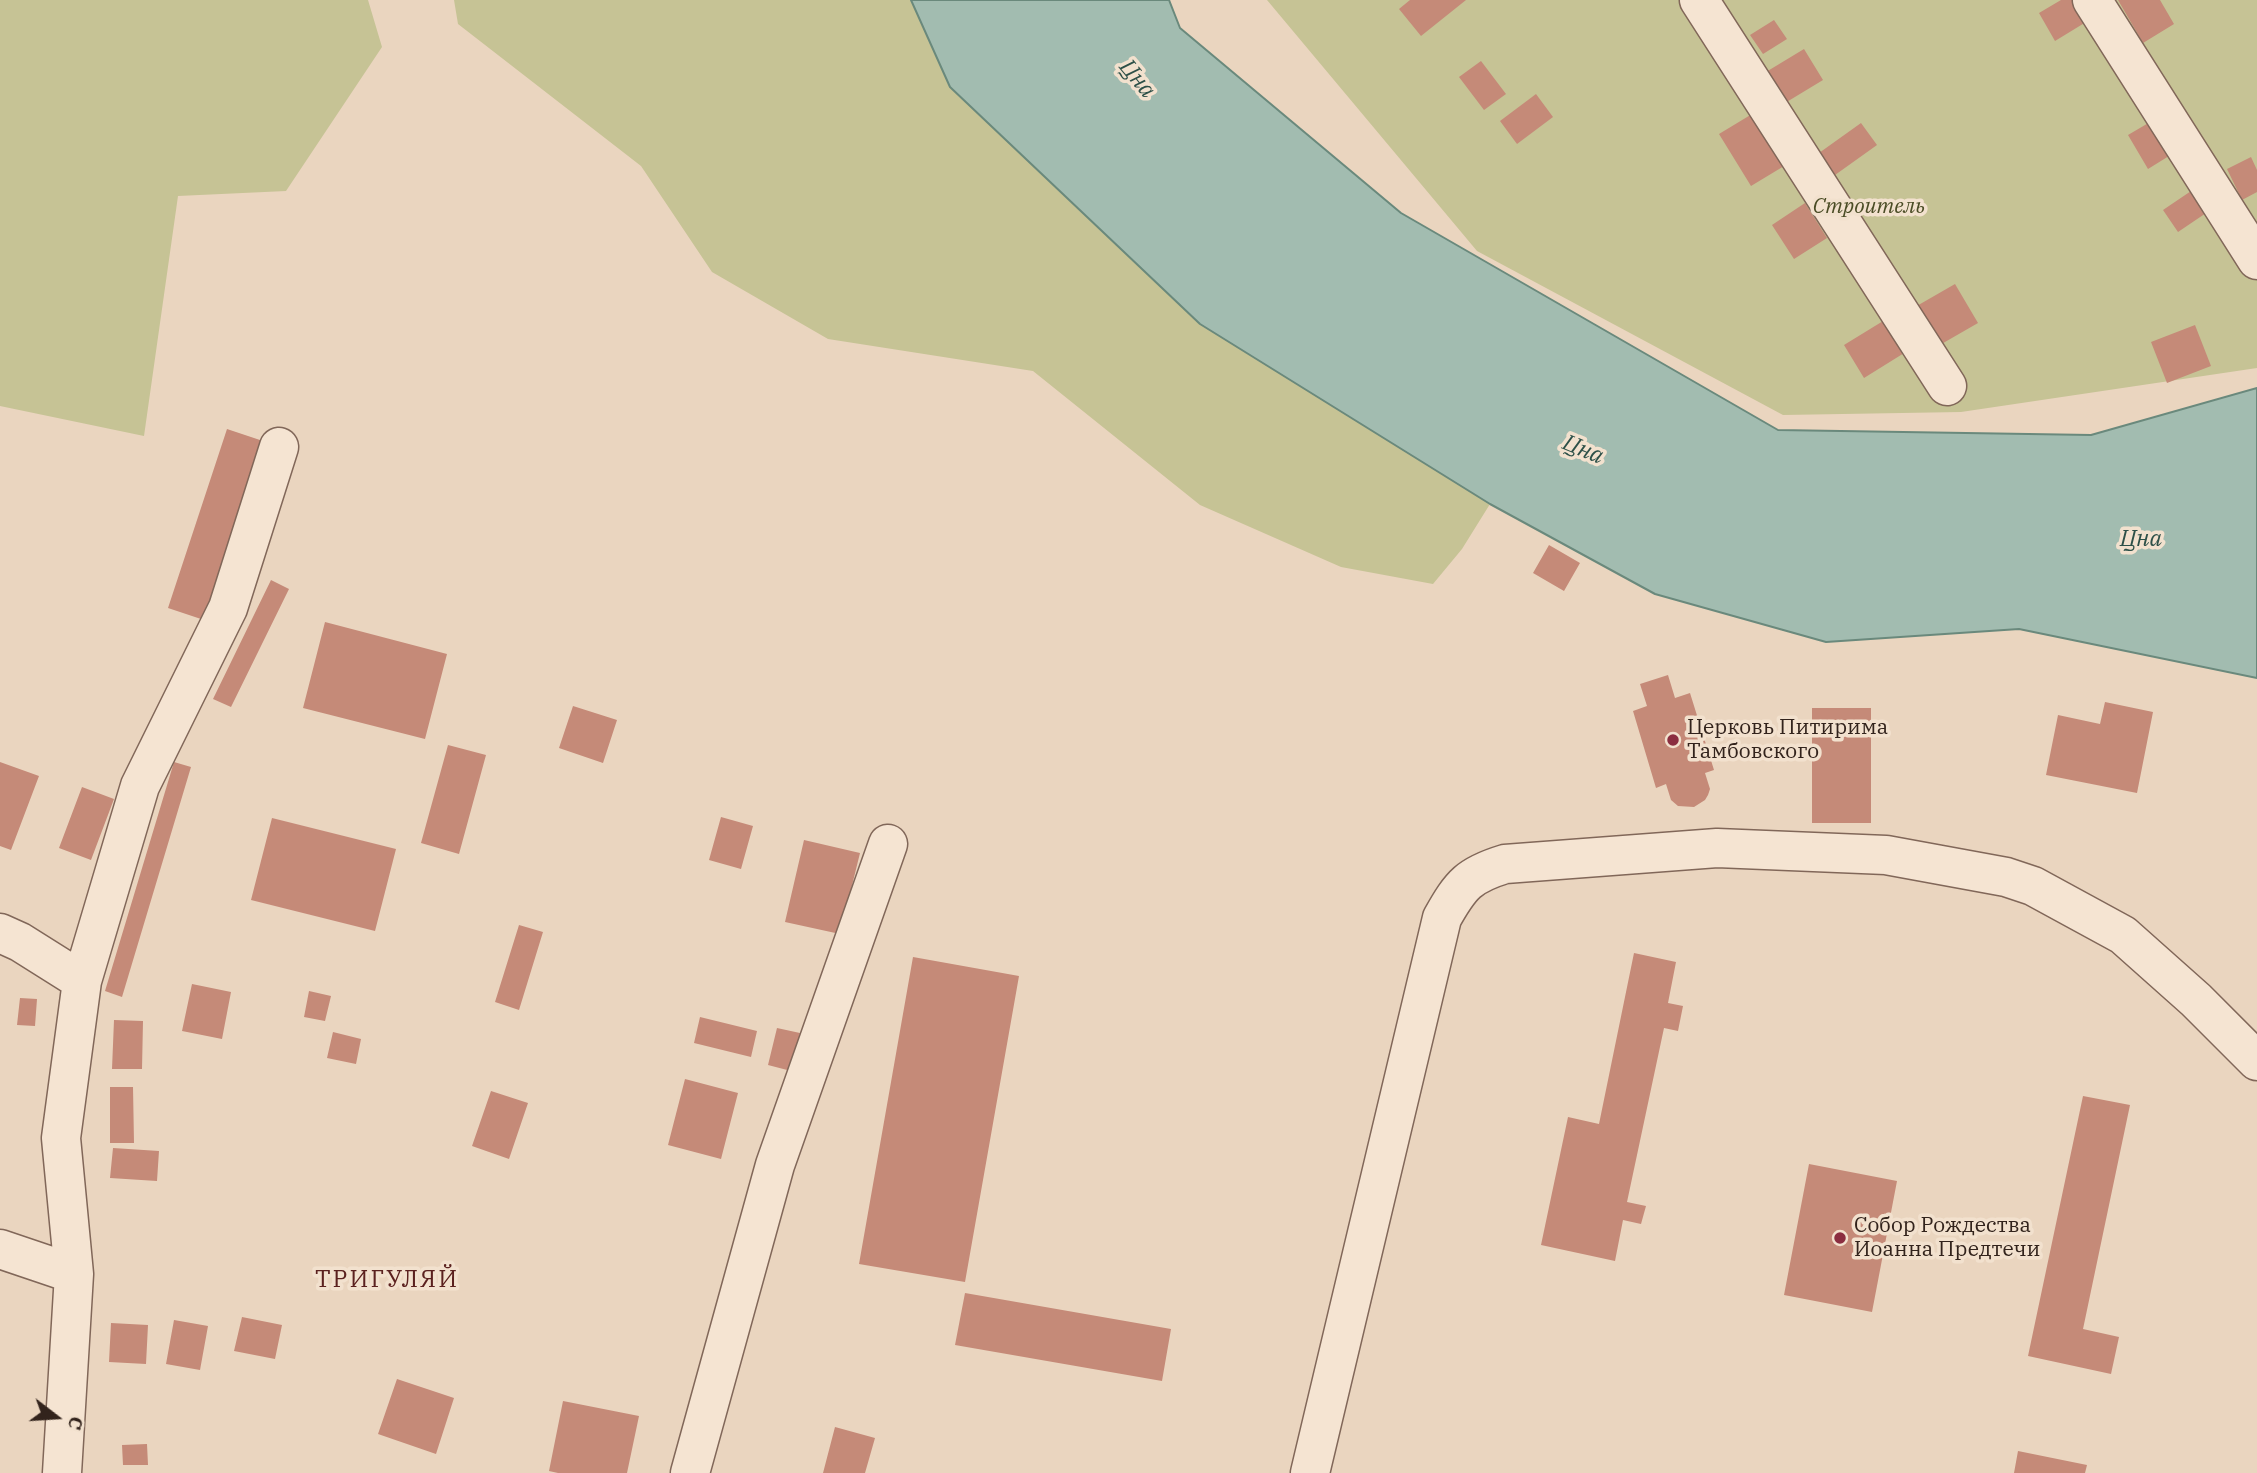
<!DOCTYPE html>
<html>
<head>
<meta charset="utf-8">
<style>
  body { margin:0 }
  #map { position:relative; width:2257px; height:1473px; overflow:hidden; background:#ead5bf; font-family:"IBM Plex Serif",serif }
  canvas { display:block }
  .north { position:absolute; left:21px; top:1382px; width:70px; height:70px; -webkit-text-stroke:5px #f2e1ce; paint-order:stroke; rotate:107deg; font-size:19px; font-weight:700; line-height:28px; text-align:center; color:#32231c }
  .north::after { content:''; display:block; margin:auto; width:24px; height:32px; background:#32231c; clip-path:polygon(50% 0,100% 100%,50% 72%,0 100%) }
</style>
</head>
<body>
<div id="map">
<canvas width="2257" height="1473"></canvas>
<div class="north">С</div>
</div>
<script>
const ctx = document.querySelector('canvas').getContext('2d');
ctx.lineJoin = 'round';
function paint(path, color) { ctx.fillStyle = color; ctx.fill(path, 'evenodd'); }
function trace(path, color, width, dash) { ctx.strokeStyle = color; ctx.lineWidth = width; ctx.lineCap = dash ? 'butt' : 'round'; ctx.setLineDash(dash || []); ctx.stroke(path); }
function write(font, color, halo, rows, align = 'center') {
  ctx.font = font + ' "IBM Plex Serif",serif'; ctx.lineWidth = 7; ctx.setLineDash([]); ctx.textBaseline = 'middle'; ctx.strokeStyle = halo; ctx.fillStyle = color; for (const [text, x, y, turn = 0] of rows) {
    ctx.save(); ctx.translate(x, y); ctx.rotate((+turn || 0) * Math.PI / 180); ctx.textAlign = isNaN(turn) ? turn : align; if (halo) ctx.strokeText(text, 0, 0); ctx.fillText(text, 0, 0); ctx.restore();
  }
}
paint(new Path2D(`
  M 0,0 L 368,0 L 382,47 L 286,191 L 178,196 L 144,436 L 0,406 Z
  M 454,0 L 911,0 L 950,87 L 1200,324 L 1490,504 L 1462,549 L 1433,584 L 1341,567 L 1200,505 L 1033,371 L 828,339 L 712,272 L 641,166 L 458,24 Z
  M 1267,0 L 2257,0 L 2257,368 L 1961,412 L 1783,415 L 1477,251 Z`), '#c6c395');
const water = new Path2D(`
  M 911,0 L 1169,0 L 1180,28 L 1401,213 L 1778,430 L 2091,435 L 2257,388 L 2257,678 L 2019,629 L 1826,642 L 1655,594 L 1490,504 L 1200,324 L 950,87 Z`);
paint(water, '#a2bcb0');
trace(water, '#6a897c', 2);
paint(new Path2D(`
  M 1410,0 L 1466,0 L 1421,36 L 1399,9 Z
  M 2061,0 L 2079,0 L 2091,19 L 2055,41 L 2039,13 Z
  M 2118,0 L 2160,0 L 2174,24 L 2143,43 Z
  M 1774,20 L 1787,39 L 1763,54 L 1750,35 Z
  M 1804,49 L 1823,80 L 1785,103 L 1766,72 Z
  M 1481,61 L 1506,94 L 1484,110 L 1459,77 Z
  M 1536,94 L 1553,117 L 1517,144 L 1500,121 Z
  M 1762,108 L 1794,160 L 1751,186 L 1719,134 Z
  M 2157,118 L 2177,151 L 2148,169 L 2128,135 Z
  M 1861,123 L 1877,145 L 1835,175 L 1819,153 Z
  M 2251,157 L 2257,170 L 2257,192 L 2242,200 L 2227,169 Z
  M 2197,187 L 2212,209 L 2178,232 L 2163,210 Z
  M 1805,203 L 1827,238 L 1794,259 L 1772,225 Z
  M 1955,284 L 1978,323 L 1938,346 L 1915,307 Z
  M 1888,318 L 1909,350 L 1864,378 L 1844,345 Z
  M 2195,325 L 2211,366 L 2167,383 L 2151,342 Z
  M 227,429 L 263,441 L 204,620 L 168,608 Z
  M 1549,545 L 1580,563 L 1564,591 L 1533,573 Z
  M 271,580 L 289,589 L 231,707 L 213,699 Z
  M 325,622 L 447,654 L 425,739 L 303,708 Z
  M 1668,675 L 1675,698 L 1690,693 L 1714,770 L 1705,773 L 1710,789 L 1708,795 L 1705,800 L 1694,807 L 1678,806 L 1671,800 L 1666,784 L 1656,788 L 1633,711 L 1647,706 L 1640,684 Z
  M 2105,702 L 2153,712 L 2137,793 L 2046,775 L 2058,715 L 2100,724 Z
  M 573,706 L 617,720 L 603,763 L 559,748 Z
  M 1812,708 L 1871,708 L 1871,823 L 1812,823 Z
  M 448,745 L 486,755 L 459,854 L 421,843 Z
  M 0,762 L 39,776 L 11,850 L 0,846 Z
  M 174,762 L 191,767 L 122,997 L 105,991 Z
  M 82,787 L 114,799 L 91,860 L 59,848 Z
  M 721,817 L 753,826 L 741,869 L 709,860 Z
  M 272,818 L 396,849 L 375,931 L 251,900 Z
  M 804,840 L 860,853 L 840,934 L 785,922 Z
  M 519,925 L 543,932 L 519,1010 L 495,1002 Z
  M 1634,953 L 1676,962 L 1668,1003 L 1683,1006 L 1678,1031 L 1664,1028 L 1627,1202 L 1646,1206 L 1641,1224 L 1623,1220 L 1615,1261 L 1541,1245 L 1568,1117 L 1599,1124 Z
  M 913,957 L 1019,976 L 965,1282 L 859,1264 Z
  M 192,984 L 231,992 L 222,1039 L 182,1031 Z
  M 309,991 L 331,996 L 325,1021 L 304,1017 Z
  M 20,998 L 37,999 L 35,1026 L 17,1025 Z
  M 700,1017 L 757,1031 L 751,1057 L 694,1043 Z
  M 114,1020 L 143,1021 L 142,1069 L 112,1069 Z
  M 777,1028 L 800,1033 L 791,1071 L 768,1065 Z
  M 333,1032 L 361,1039 L 356,1064 L 327,1058 Z
  M 685,1079 L 738,1093 L 721,1159 L 668,1145 Z
  M 110,1087 L 133,1087 L 134,1143 L 110,1143 Z
  M 491,1091 L 528,1103 L 509,1159 L 472,1146 Z
  M 2083,1096 L 2130,1105 L 2083,1329 L 2119,1337 L 2111,1374 L 2028,1356 Z
  M 113,1148 L 159,1151 L 157,1181 L 110,1178 Z
  M 1809,1164 L 1897,1181 L 1872,1312 L 1784,1295 Z
  M 965,1293 L 1171,1329 L 1162,1381 L 955,1345 Z
  M 242,1317 L 282,1325 L 275,1359 L 234,1351 Z
  M 174,1320 L 208,1326 L 200,1370 L 166,1364 Z
  M 111,1323 L 148,1325 L 146,1364 L 109,1362 Z
  M 397,1379 L 454,1398 L 436,1454 L 378,1434 Z
  M 563,1401 L 639,1416 L 627,1473 L 558,1473 L 549,1471 Z
  M 835,1427 L 875,1438 L 865,1473 L 823,1473 Z
  M 147,1444 L 148,1465 L 123,1465 L 122,1445 Z
  M 2018,1451 L 2087,1465 L 2085,1473 L 2014,1473 Z`), '#c58a78');
const minor = new Path2D(`
  M 1699,0 L 1947,386
  M 2092,0 L 2257,260
  M 0,933 L 20,942 L 82,981
  M 0,1249 L 74,1274 L 62,1473
  M 74,1274 L 61,1138 L 82,981 L 140,786 L 228,608 L 279,447
  M 690,1473 L 775,1165 L 888,844
  M 1310,1473 L 1442,918 C 1461,884 1469,875 1505,864 L 1717,848 L 1886,855 L 2006,877 L 2033,886 L 2123,935 L 2196,1000 L 2257,1061`);
trace(minor, '#816759', 41);
trace(minor, '#f5e4d2', 38);
for (const [x, y, r, color] of [
  [1673,740,7,"#8b2e40"],
  [1840,1238,7,"#8b2e40"]
]) { const dot = new Path2D(); dot.arc(x, y, r, 0, 2 * Math.PI); ctx.fillStyle = color; ctx.fill(dot); trace(dot, '#f2e1ce', 2.5); }
write('italic 21px', '#4a4c25', '#f2e1ce', [
  ["Строитель",1869,207]
]);
write('21px', '#32231c', '#f2e1ce', [
  ["Церковь Питирима",1687,728],
  ["Тамбовского",1687,752],
  ["Собор Рождества",1854,1226],
  ["Иоанна Предтечи",1854,1250]
], 'left');
write('italic 23px', '#2d5048', '#f2e1ce', [
  ["Цна",1137,79,50],
  ["Цна",1583,450,22],
  ["Цна",2141,539]
]);
ctx.letterSpacing = '2px';
write('24px', '#5b211f', '#f2e1ce', [
  ["ТРИГУЛЯЙ",387,1280]
]);
ctx.letterSpacing = '0px';
</script>
</body>
</html>
